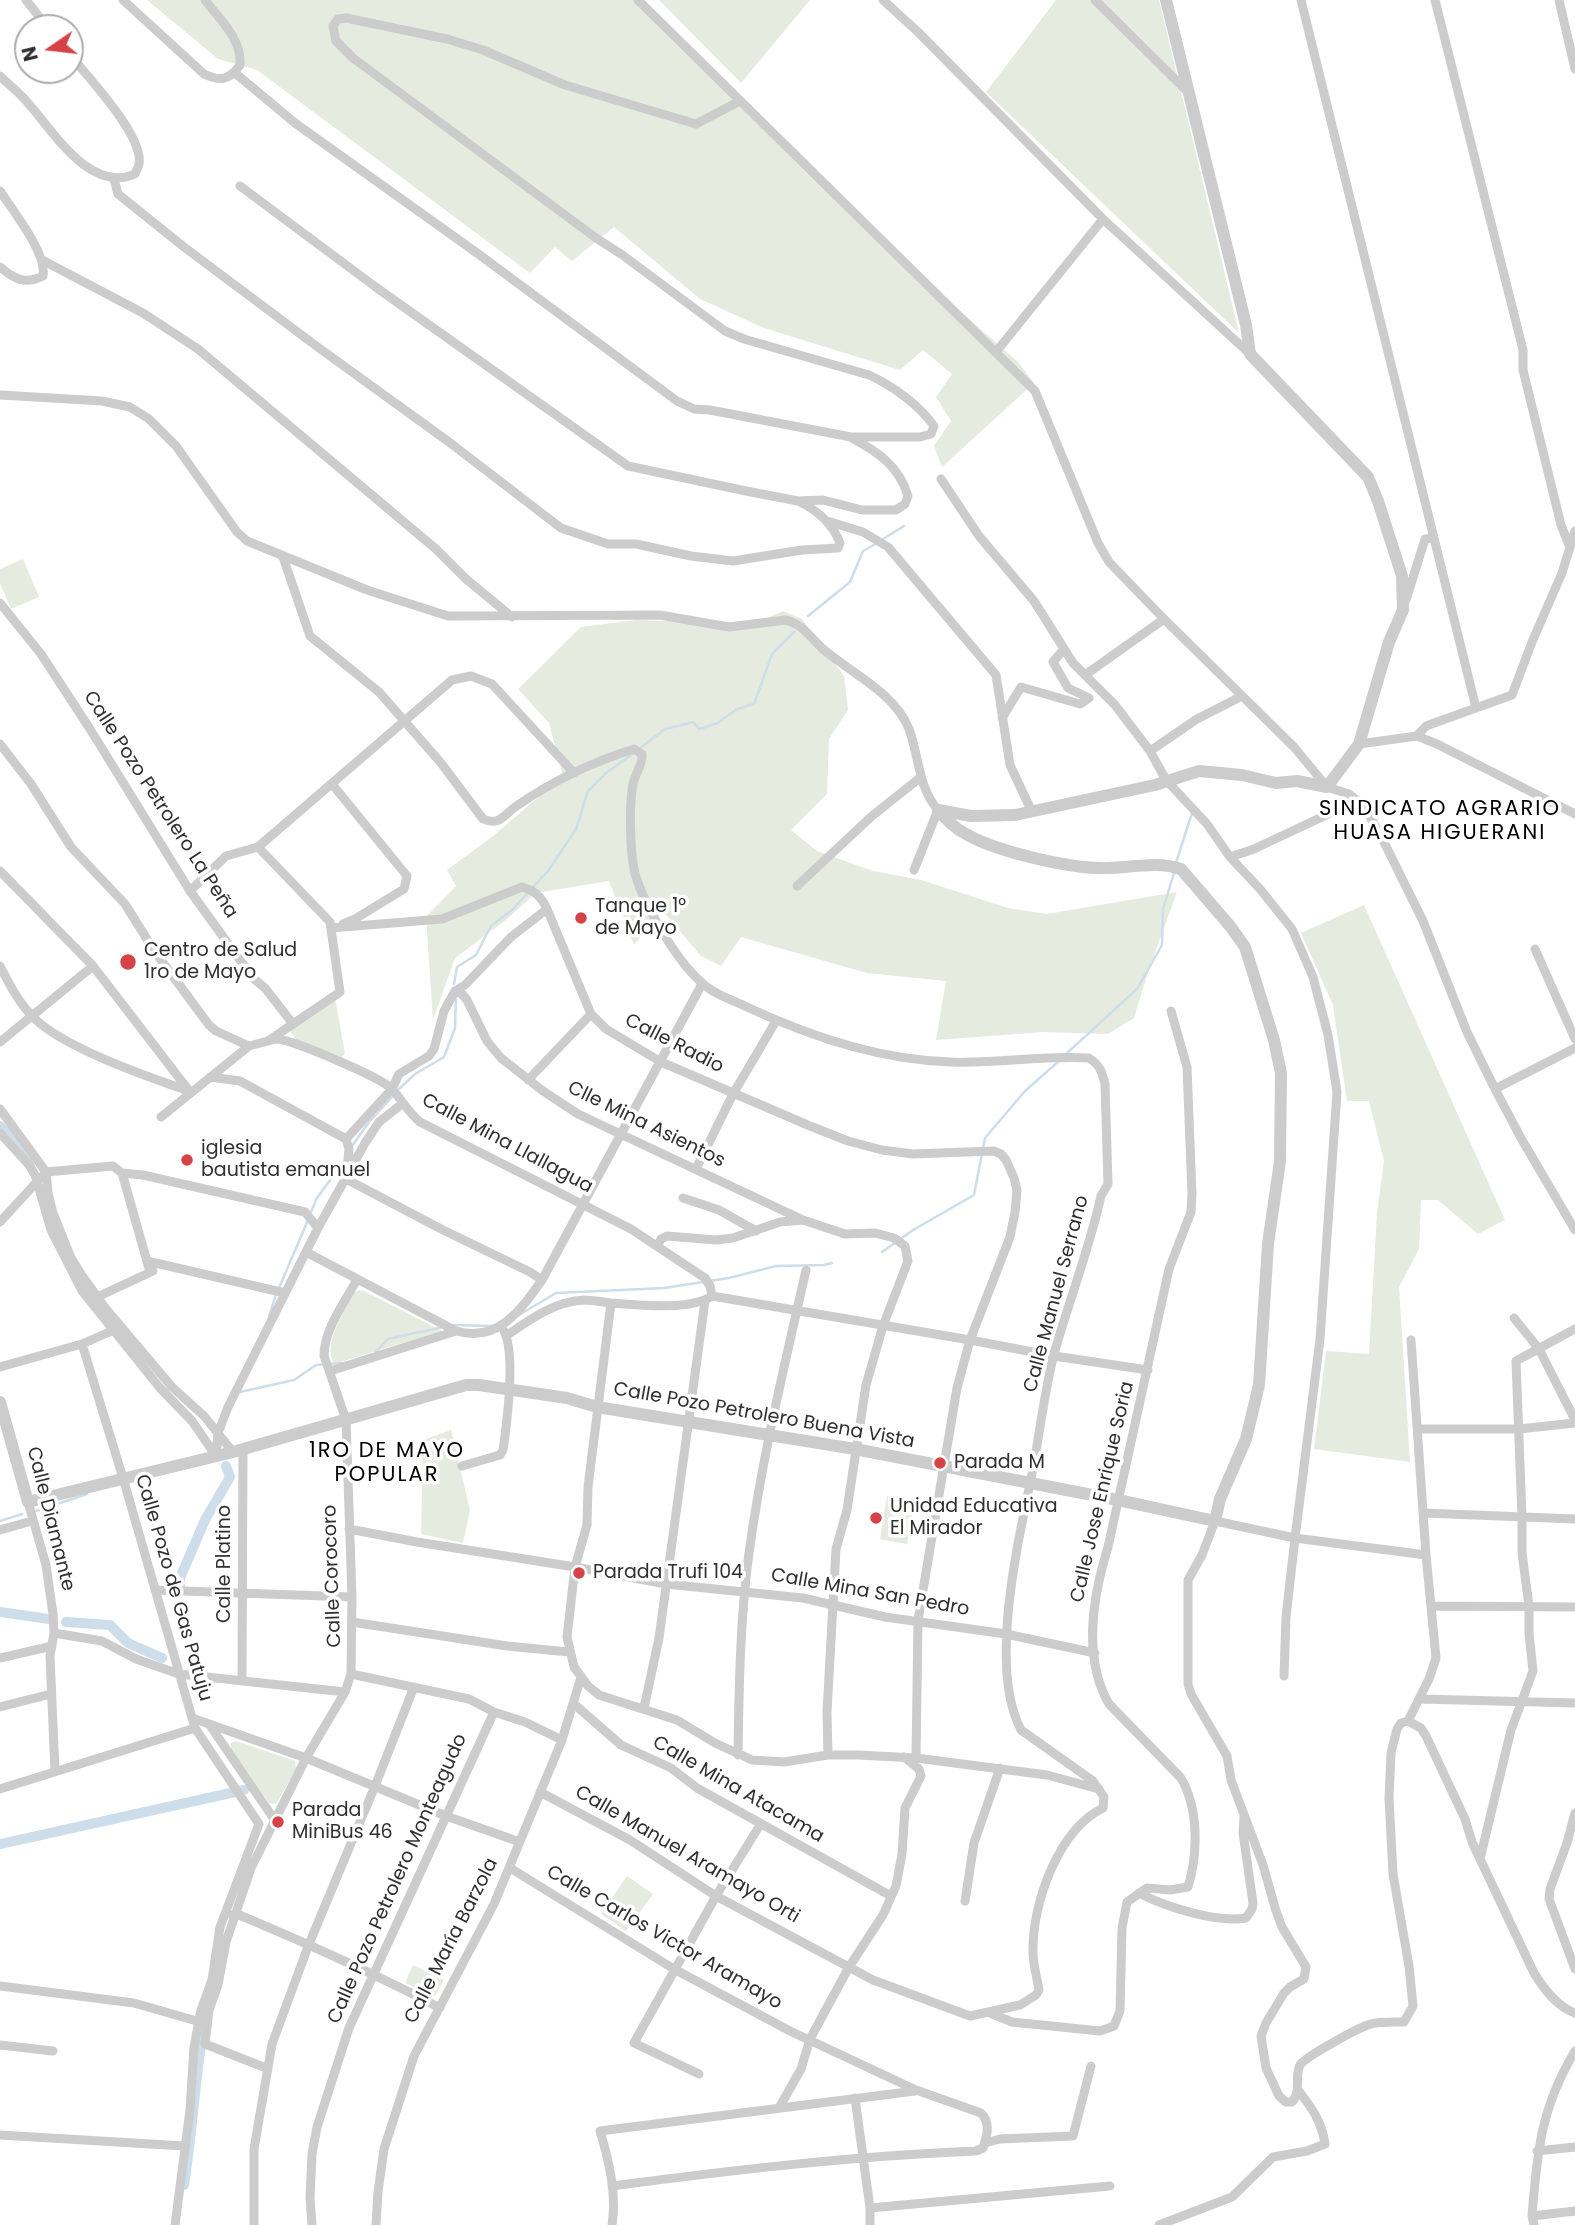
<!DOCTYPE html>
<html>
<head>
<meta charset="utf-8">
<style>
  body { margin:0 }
  #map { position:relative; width:1575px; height:2225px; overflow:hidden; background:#fff; font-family:Poppins,sans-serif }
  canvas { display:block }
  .north { position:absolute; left:14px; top:14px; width:70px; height:70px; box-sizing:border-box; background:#fff; border:2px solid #acacac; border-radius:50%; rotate:256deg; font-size:19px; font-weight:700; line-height:28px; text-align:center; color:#2f2f2f }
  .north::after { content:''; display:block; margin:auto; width:24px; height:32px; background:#d54348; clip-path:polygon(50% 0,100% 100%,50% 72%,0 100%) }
</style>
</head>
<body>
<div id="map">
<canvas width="1575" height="2225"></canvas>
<div class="north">N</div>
</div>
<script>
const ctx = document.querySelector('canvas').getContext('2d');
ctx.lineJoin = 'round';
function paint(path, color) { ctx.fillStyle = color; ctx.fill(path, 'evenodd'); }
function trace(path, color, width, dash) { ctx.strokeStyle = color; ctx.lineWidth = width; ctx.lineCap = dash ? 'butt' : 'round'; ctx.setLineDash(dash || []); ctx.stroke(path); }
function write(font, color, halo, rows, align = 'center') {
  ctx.font = font + ' Poppins,sans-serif'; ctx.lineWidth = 7; ctx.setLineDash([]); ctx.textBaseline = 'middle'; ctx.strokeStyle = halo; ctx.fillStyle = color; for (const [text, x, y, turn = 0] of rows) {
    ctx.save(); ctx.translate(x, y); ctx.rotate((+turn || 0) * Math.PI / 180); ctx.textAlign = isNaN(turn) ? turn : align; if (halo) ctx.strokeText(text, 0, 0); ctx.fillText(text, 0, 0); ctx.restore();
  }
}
paint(new Path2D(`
  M 147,0 L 638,0 L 863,225 L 1018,362 L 1034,383 L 942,467 L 934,446 L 951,421 L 936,397 L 952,374 L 923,350 L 900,370 L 764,328 L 700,299 L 614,227 L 572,261 L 555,247 L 530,273 L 257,70 L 218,59 Z
  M 659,0 L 810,0 L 741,83 Z
  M 1056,0 L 1159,0 L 1239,333 L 986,92 Z
  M 23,559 L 39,597 L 11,609 L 0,583 L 0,569 Z
  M 783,611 L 802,619 L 844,676 L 848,710 L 829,739 L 827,794 L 791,830 L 817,851 L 873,871 L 921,880 L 1008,908 L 1047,914 L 1177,892 L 1149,969 L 1134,1018 L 1108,1034 L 1043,1032 L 936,1040 L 946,981 L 867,973 L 741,937 L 721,966 L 701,956 L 662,910 L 634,945 L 609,881 L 536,893 L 507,919 L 455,958 L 433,1020 L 426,917 L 456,886 L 447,870 L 493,836 L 563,776 L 549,723 L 518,689 L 581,627 L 636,620 L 701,622 L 745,628 Z
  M 1364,905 L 1505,1220 L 1478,1234 L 1438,1200 L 1421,1200 L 1419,1249 L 1399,1287 L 1410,1462 L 1314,1449 L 1326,1351 L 1369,1354 L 1377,1213 L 1384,1161 L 1369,1101 L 1347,1101 L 1333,1005 L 1301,933 Z
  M 335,998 L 345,1054 L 341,1057 L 295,1039 L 289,1029 Z
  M 359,1290 L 364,1291 L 442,1331 L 334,1364 C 323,1340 344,1314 354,1293 Z
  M 451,1430 L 470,1510 L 463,1543 L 421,1534 L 423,1440 Z
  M 887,1496 L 914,1501 L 907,1544 L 880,1539 Z
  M 236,1741 L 295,1761 L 296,1769 L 276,1804 L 269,1803 L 231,1749 L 231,1743 Z
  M 627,1876 L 653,1894 L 626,1931 L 601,1914 Z
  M 413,1965 L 444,1980 L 435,1996 L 405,1983 Z`), '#e5ebdf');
trace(new Path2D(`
  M 883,539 L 904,526
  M 808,616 L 850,582 L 863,551 L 877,543
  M 639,749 L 665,729 L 693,722 L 699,729 L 718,723 L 737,709 L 754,704 L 772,654 L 794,632
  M 1176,863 L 1192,813
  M 454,984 L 457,967 L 476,955 L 491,926 L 511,911 L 548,871 L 576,829 L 588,791 L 606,773 L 634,753
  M 1066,1054 L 1137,989 L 1162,945 L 1163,909 L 1174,873
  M 399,1089 L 415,1074 L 444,1057 L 455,1028 L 456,997
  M 352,1146 L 369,1122 L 392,1097
  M 310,1214 L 317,1198 L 344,1161
  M 882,1252 L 913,1230 L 974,1195 L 985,1138 L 1025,1091 L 1059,1061
  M 279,1288 L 308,1220
  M 519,1315 L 556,1293 L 664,1288 L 729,1278 L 776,1266 L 824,1265 L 832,1263
  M 269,1317 L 276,1294
  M 453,1325 L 491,1326
  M 376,1352 L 388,1339 L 443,1327
  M 240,1392 L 294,1380 L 316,1365 L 342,1363
  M 36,1511 L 87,1494
  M 0,1521 L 22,1514`), '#cddde9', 2.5);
trace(new Path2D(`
  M 0,1126 L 33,1159
  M 180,1585 L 180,1578 L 205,1520 L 230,1477 L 226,1466
  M 0,1612 L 49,1619
  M 66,1622 L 110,1625 L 128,1643 L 162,1658
  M 0,1844 L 244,1790
  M 184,2185 C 192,2134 195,2082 203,2031`), '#cddde9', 10);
trace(new Path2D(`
  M 26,0 L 48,28
  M 123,0 L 204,74 C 221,82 229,80 240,65 C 242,39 220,20 205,0
  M 638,0 L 1035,391 L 1098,543 L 1109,562 L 1164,619 L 1294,747 L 1327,787 L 1349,794 L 1364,806 L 1382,838 L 1423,921 L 1467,1032 L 1495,1089 L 1522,1140 L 1575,1230
  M 883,0 L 918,32 L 1103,219 L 1250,354
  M 1095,0 L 1189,93
  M 1301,0 L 1476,708
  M 1435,0 L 1523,350 L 1523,370 L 1561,525 L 1569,545
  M 1559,0 L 1575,69
  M 235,73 L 295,123 L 477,253 L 677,401 L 694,409 L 710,410 L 851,437 L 920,437 L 931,434 L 934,426 C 919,405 893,386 869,375 L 744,339 L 725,331 L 621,254 L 596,238 L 353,58 L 336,41 L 333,26 L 338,19 L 346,18 L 447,39 L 483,50 L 565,85 L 696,124 L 740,101
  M 0,76 C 9,85 20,93 28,103 C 53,131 90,194 135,174 C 136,170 139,167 139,164 C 144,136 88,77 70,55
  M 114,179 L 118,194 L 184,247 L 319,348 L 449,442 L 561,528 L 608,544 L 636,544 L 691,556 L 733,561 L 802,550 L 838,548 L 840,543 C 832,522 817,510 798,501
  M 240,186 L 377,288 L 628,466 L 746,491 L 798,501 L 823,500 L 862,510 L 896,510 L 905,504 L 908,496 C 899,466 878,452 852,438
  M 0,191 C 13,211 47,253 43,276 C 25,285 14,279 0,267
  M 42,260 L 143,313 L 198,349 L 436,549 L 466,579 L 512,617
  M 996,352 L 1103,219
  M 0,395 L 102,401 L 130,407 L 149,419 L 176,446 L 237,532 L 247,541 L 367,590 L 448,616 L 660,615 L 729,627 L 785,620 C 803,624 810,637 823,649 C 851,673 895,693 909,729 C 919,756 918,787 938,810 L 914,870
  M 941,479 L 979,536 L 1034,601 L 1073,663 L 1115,705 L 1150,751 L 1166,780 L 1207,824 L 1230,857 L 1260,889 L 1292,929 L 1313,977 L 1328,1035 L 1337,1092 L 1320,1339 L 1295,1538 L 1286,1617 L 1284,1676
  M 827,521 L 863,532 L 888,547 L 996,675 L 1010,765 L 1032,812
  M 283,557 L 310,636 L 379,692 L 441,763 L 483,819 C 499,826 503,816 515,807 C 551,782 592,762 634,749 L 642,754 C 643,766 635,773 633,784 C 629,804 630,849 634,869 C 641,901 676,960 701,982 C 713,994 732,1000 747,1007 C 811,1037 880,1060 951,1062 C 997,1064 1043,1055 1089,1058 C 1100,1065 1102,1072 1105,1084 L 1108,1184 L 1101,1196 C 1089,1250 1069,1301 1054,1354 C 1045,1390 1040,1428 1034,1464 C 1020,1535 987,1665 1021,1730 L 1093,1781 L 1104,1797 L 1103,1808 C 1058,1830 1032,1904 1033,1952 C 1033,1965 1037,1977 1039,1990 L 1036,1995 L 1020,2005 L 970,2016 L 873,1980 L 716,1896 L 630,1840 L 540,1792
  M 1406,600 L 1425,539 L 1433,538
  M 0,603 L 41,654 L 90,729 L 190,891 L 253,978 L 265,988 L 293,1024
  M 1085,675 L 1164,619
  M 1002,718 L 1021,687 L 1080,704 L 1089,698 L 1068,688 L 1053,662 L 1064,649
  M 1417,736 L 1426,726 L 1512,695 L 1532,642 L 1562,573 L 1575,531
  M 0,744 L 31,784 L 71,847 L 125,904 L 155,952 L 209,1025 L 216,1031 L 249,1046
  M 1359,744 L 1417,736 L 1437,744 L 1575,814
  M 1150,751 L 1197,719 L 1242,696
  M 332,784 L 407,876 L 404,889 L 355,919 L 343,924
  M 1230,857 L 1254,849 L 1358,800
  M 0,871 L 93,966 L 190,1092
  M 797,886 L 872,816 L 921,777
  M 190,891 L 226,856 L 258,847 L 452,680 L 471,676 L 492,684 L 574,773
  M 331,928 L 442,919 L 522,887 C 535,891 541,896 547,909
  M 1535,949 L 1575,1039
  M 0,966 C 9,983 18,1002 32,1016 C 61,1047 148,1077 189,1091
  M 455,991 L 465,985 L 511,937 L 547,909 L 591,1014 L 606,1029 L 661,1062 L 810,1126 L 848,1141 L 882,1150 L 913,1154 L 994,1151 L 1001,1154 L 1006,1160 L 1014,1178 L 1017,1190 L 1015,1212 L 1010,1237 L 970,1340 L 957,1388 L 918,1620 L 916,1758
  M 268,1041 C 272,1040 274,1039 278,1039 C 295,1041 380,1077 392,1089 C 402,1100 408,1112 420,1122 L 631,1229 L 705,1278 L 710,1286 L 712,1296
  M 0,1042 L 93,966
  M 210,1077 L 240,1081 L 346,1139
  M 528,1080 L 591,1014
  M 1495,1089 L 1575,1048
  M 0,1109 L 46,1172 L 48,1193 L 53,1213 L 71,1258 L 81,1274 L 106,1309 L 172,1387 L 204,1416 L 233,1452
  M 161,1117 L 249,1046 L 268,1041 L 340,992 L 330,922 L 258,847
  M 0,1133 L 30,1166 L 35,1175 L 51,1230 L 82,1291 L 160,1388 L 192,1421 L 216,1456
  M 346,1139 L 392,1089 L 399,1074 L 429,1056 L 434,1049 L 444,1011 L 455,991 L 462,994 L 467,1000 L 487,1041 L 501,1058 L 543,1091 L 578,1114 L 803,1220 L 845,1234 L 875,1233 L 894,1238 L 905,1246 L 908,1261 L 883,1326 L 866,1385 L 847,1510 L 836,1549 L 827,1712 L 828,1755
  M 346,1139 L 349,1149 L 346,1179 L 443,1230 L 530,1272 L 542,1280
  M 696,1169 L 733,1094 L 776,1021
  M 122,1173 L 143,1175 L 305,1212 L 318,1228
  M 683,1198 L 719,1210 L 756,1231
  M 0,1222 L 46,1172 L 113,1166 L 122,1173 L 150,1272
  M 658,1245 L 661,1239 L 667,1236 L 716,1240 L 733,1238 L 780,1222 L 803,1220
  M 306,1252 L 456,1331 C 498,1343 521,1310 542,1280 L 702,984
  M 147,1261 L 285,1293
  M 93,1299 L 153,1271
  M 611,1303 L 588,1487 L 587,1525 L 575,1567 L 567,1637 L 574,1667 L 588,1686 L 599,1695 L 677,1720 L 715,1743 L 752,1760 L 784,1762 L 828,1755 L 858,1755 L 916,1758 L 1047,1775 L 1099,1789
  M 1514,1318 L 1539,1349 L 1575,1420
  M 506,1336 C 529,1320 555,1301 584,1300 C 593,1300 602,1302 611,1303 C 637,1305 690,1311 712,1296 L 970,1340 L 1054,1356 L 1148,1370
  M 82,1344 L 123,1478 L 195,1728 L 259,1824 L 220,1927 L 212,1980 L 201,2010 L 194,2047 L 190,2110 L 175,2225
  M 0,1367 L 82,1344 L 114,1330
  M 330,1371 L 456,1331
  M 1418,1429 L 1519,1429 L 1575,1423
  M 216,1456 L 218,1433 L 228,1407 L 318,1228 L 365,1143 L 379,1122 L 402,1104
  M 462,1466 L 500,1455 L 503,1450 C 507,1422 516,1355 504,1331
  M 28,1502 L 46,1565 L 53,1614 L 54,1633 L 50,1656 L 55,1772
  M 1423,1513 L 1575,1519
  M 349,1529 L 417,1542 L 575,1567 L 666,1584 L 803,1598 L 885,1617 L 1006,1634 L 1095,1653
  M 0,1530 L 32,1521
  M 1426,1555 L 1295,1538 L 1215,1521 L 1202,1555 L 1188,1580 L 1188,1684 L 1191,1694 L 1227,1756 L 1231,1780 L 1263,1865 L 1276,1911 L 1282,1927 L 1306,1967 L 1304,1979 L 1290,1987 L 1284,1993 L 1266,2023 L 1261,2036 L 1266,2068 L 1279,2096 L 1286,2102 L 1292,2102 C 1302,2091 1294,2077 1300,2065 C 1305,2057 1361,2026 1371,2024 C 1381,2021 1394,2022 1404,2022 L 1413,2006 L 1409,1966 L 1393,1874 L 1389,1798 L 1391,1753 L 1397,1729 L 1401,1723 L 1408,1721 L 1421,1728 L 1426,1736 L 1465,1819 L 1472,1842 L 1534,1973 C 1544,1989 1557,2007 1575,2013
  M 155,1590 L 352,1597
  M 1431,1606 L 1575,1607
  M 352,1622 L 507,1646 L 569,1652
  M 54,1633 L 102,1641 L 136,1659 L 179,1674 L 345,1692
  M 0,1658 L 52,1646
  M 351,1674 L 469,1699 L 494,1712 L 525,1722 L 562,1740
  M 242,1681 L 243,1448
  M 1420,1699 L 1575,1703
  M 574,1704 L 621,1745 L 671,1768 L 697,1788 L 891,1896
  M 0,1707 L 51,1694
  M 644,1708 L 659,1638 L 705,1301
  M 192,1718 L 306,1758 L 446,1816 L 520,1842
  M 1408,1721 L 1429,1679 L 1436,1658 L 1426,1555 L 1411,1340
  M 209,1724 L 274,1819
  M 738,1755 C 739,1688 740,1619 749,1553 C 762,1457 785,1364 806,1270
  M 0,1789 L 195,1728
  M 1575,1813 L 1567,1843 L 1550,1889 L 1549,1899 L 1575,1969
  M 1480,1859 L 1511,1730 L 1533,1671 L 1529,1633 L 1529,1606 L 1522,1553 L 1522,1517 L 1516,1361 L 1575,1329
  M 510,1868 L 674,1969 L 790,2031 L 916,2090 L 981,2113 C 991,2123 987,2136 983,2148 L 976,2151 C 854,2156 733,2170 612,2186
  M 1139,1893 C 1166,1907 1216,1923 1246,1918 L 1252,1909 L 1253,1903 L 1243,1833 L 1244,1816
  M 965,1901 L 974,1843 L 1000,1768
  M 232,1915 L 237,1914 C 306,1943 374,1973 440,2008
  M 0,1986 L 134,2003 L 200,2022
  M 990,2013 L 1012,2022 L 1100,2031 L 1114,2026 L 1120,2011 L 1122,1928 L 1127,1902 L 1147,1888 L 1170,1890 L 1188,1887 C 1198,1854 1199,1809 1181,1778 L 1109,1704 C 1082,1657 1093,1596 1108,1547 L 1169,1269 L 1191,1212 L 1192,1194 L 1187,1067 L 1171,1011
  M 0,2045 L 53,2051
  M 266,2068 L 205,2044 L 209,2010 L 218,1985 L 226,1942 L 251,1868 L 306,1758 L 345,1692 L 351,1674 L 352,1597 L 346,1420 L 324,1356 C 324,1329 344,1304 356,1281
  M 699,2074 L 634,2043 L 716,1896 L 760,1825
  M 855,2098 L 870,2208 L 870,2225
  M 779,2108 L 801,2069 L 810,2039 L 849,1967 L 883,1915 L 896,1886 L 902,1854 L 905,1808 L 921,1776 L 919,1769 L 904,1757
  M 0,2135 L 184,2146
  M 985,2143 L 1000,2139 L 1073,2136 L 1091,2066
  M 1537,2151 L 1575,2147
  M 870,2208 L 1110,2186
  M 1532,2216 L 1575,2211
  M 254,2225 L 254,2149 L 272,2044 L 309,1944 L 375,1786 L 414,1687
  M 312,2225 L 310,2198 L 312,2154 L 317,2127 L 349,2028 L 494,1712
  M 376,2225 L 378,2192 L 384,2149 L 414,2056 L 494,1904 L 562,1740 L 581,1677
  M 612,2225 C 617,2194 609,2161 600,2131 L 915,2091
  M 1159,2225 L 1232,2197 L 1273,2157 L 1307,2151 L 1325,2144 C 1322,2122 1312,2108 1298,2090
  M 1534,2225 L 1532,2216 C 1537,2152 1541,2107 1575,2051`), '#ccc', 9);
trace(new Path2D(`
  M 938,810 L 971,816 L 1015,815 L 1155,785 L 1199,771 L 1242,775 L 1276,783 L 1297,781 L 1327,787 L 1359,744 L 1389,642 L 1403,610 L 1402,576 L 1378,501 L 1368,477 L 1250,354 L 1246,325 L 1166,0
  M 0,1402 L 28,1502 L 233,1452 L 466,1385 L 479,1385 L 567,1398 L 597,1407 L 855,1449 L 1118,1500 L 1215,1521 L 1220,1499 L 1246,1439 L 1259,1385 L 1268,1244 L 1280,1161 L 1281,1073 L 1274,1040 L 1245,947 L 1230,926 L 1181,869 C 1155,860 1127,869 1101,868 C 1067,868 995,851 966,834 C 954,828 946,819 938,810`), '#ccc', 12);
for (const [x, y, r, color] of [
  [581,918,7,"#d54348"],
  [128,962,9,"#d54348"],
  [187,1160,7,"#d54348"],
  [940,1463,7,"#d54348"],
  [876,1518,7,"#d54348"],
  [579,1573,7,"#d54348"],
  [278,1822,7,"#d54348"]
]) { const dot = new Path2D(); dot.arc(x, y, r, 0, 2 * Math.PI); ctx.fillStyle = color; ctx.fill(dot); trace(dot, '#fff', 2.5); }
write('19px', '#2f2f2f', '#fff', [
  ["Calle Pozo Petrolero La Peña",160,805,57],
  ["Calle Radio",674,1044,27],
  ["Clle Mina Asientos",646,1125,26],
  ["Calle Mina Llallagua",507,1144,28],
  ["Calle Manuel Serrano",1057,1294,-75],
  ["Calle Pozo Petrolero Buena Vista",764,1416,10],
  ["Calle Jose Enrique Soria",1103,1492,-77],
  ["Calle Diamante",50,1519,76],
  ["Calle Platino",225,1564,-90],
  ["Calle Corocoro",333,1576,-92],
  ["Calle Pozo de Gas Patuju",173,1588,74],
  ["Calle Mina San Pedro",870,1593,10],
  ["Calle Mina Atacama",738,1790,30],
  ["Calle Manuel Aramayo Orti",687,1855,30],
  ["Calle Pozo Petrolero Monteagudo",398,1879,-66],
  ["Calle Carlos Victor Aramayo",664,1938,30],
  ["Calle María Barzola",452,1941,-63]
]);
write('19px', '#2f2f2f', '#fff', [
  ["Tanque 1°",595,907],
  ["de Mayo",595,929],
  ["Centro de Salud",144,951],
  ["1ro de Mayo",144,973],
  ["iglesia",201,1149],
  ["bautista emanuel",201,1171],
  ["Parada M",954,1463],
  ["Unidad Educativa",890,1507],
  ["El Mirador",890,1529],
  ["Parada Trufi 104",593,1573],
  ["Parada",292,1811],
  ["MiniBus 46",292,1833]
], 'left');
ctx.letterSpacing = '2px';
write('21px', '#000', '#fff', [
  ["SINDICATO AGRARIO",1440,810],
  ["HUASA HIGUERANI",1440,834],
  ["1RO DE MAYO",387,1452],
  ["POPULAR",387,1476]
]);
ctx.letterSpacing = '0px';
</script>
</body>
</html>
